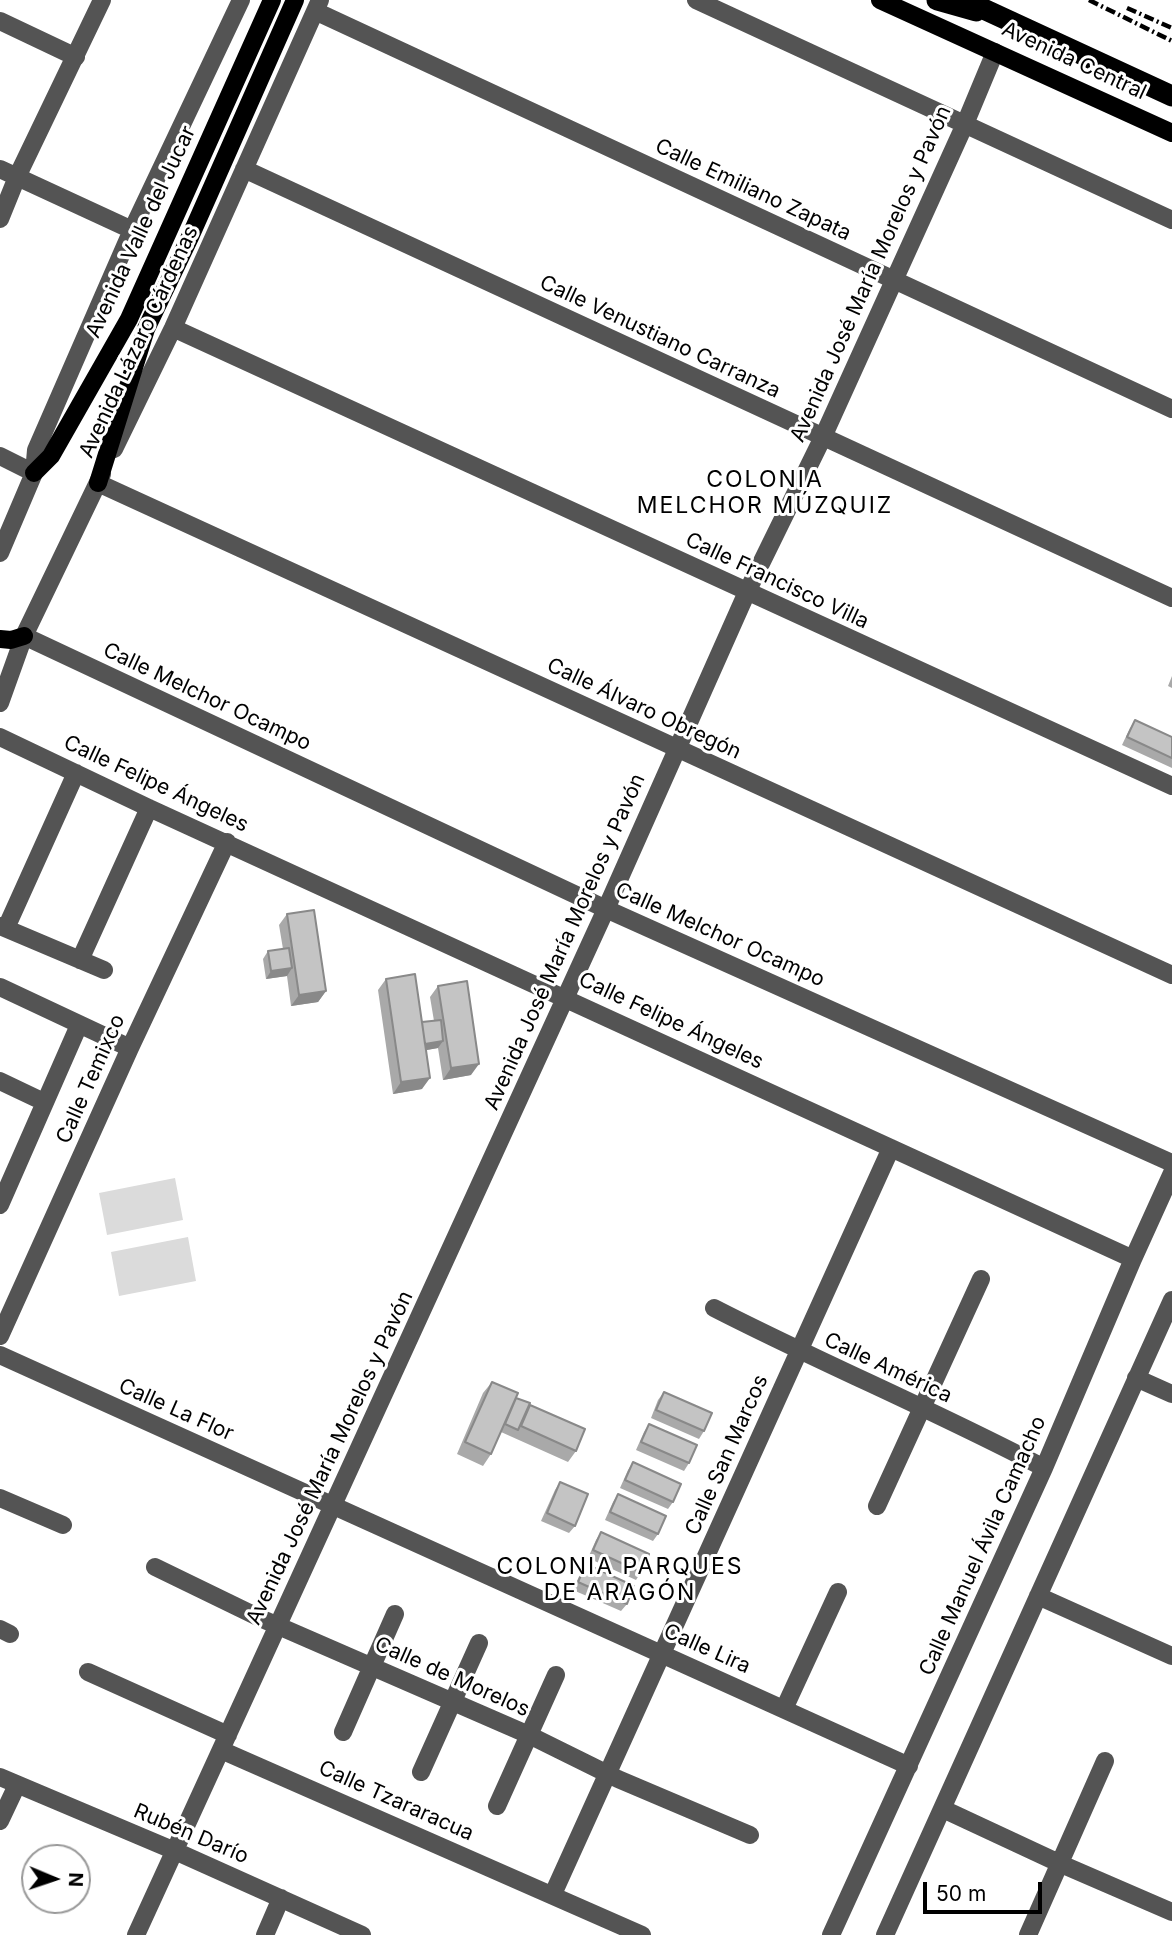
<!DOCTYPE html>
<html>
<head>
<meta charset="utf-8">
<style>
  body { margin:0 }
  #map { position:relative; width:1172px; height:1935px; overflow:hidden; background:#fff; font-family:Inter,sans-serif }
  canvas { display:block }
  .north { position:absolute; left:21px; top:1844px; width:70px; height:70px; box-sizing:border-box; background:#fff; border:2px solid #999; border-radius:50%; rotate:92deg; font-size:19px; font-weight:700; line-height:28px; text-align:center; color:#000 }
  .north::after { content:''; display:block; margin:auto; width:24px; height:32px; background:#000; clip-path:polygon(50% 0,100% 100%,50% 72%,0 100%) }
  .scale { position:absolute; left:923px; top:1882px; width:119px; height:32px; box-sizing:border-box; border:4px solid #000; border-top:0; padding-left:9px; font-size:21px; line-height:24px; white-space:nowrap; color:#000; -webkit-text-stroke:5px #fff; paint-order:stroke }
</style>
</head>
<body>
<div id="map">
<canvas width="1172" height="1935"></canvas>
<div class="north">N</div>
<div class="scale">50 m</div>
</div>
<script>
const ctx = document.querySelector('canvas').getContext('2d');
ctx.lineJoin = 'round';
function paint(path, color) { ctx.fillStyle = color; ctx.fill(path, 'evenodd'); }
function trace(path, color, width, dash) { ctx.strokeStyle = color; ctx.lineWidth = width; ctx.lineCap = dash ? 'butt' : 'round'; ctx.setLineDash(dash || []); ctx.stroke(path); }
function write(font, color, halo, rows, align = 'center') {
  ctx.font = font + ' Inter,sans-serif'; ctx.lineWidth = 6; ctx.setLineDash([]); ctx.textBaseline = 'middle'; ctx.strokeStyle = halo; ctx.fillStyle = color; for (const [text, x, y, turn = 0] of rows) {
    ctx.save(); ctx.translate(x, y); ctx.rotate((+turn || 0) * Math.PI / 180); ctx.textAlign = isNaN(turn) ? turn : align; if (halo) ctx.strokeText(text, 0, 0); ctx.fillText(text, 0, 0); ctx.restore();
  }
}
paint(new Path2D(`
  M 175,1178 L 183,1220 L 107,1235 L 99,1193 Z
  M 188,1237 L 196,1281 L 119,1296 L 111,1252 Z`), '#dbdbdb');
trace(new Path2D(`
  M 696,0 L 1172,220
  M 315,11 L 1172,409
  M 0,21 L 76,57
  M 0,169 L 132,230
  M 244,169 L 1172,598
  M 0,219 L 17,177 L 102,0
  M 173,328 L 1172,786
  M 114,449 L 173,328 L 320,0
  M 0,456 L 34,473
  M 98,483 L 1172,975
  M 0,553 L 34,473 L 36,450 L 132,230 L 241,0
  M 24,636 L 606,909 L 1172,1163
  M 0,703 L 24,636 L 102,474
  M 0,737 L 149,808 L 1133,1259
  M 0,926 L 104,970
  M 6,928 L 76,773
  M 80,960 L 149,808
  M 0,987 L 130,1048
  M 0,1081 L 44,1102
  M 0,1205 L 79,1025
  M 714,1308 C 823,1364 936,1411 1044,1468
  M 0,1336 L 130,1048 L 227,842
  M 0,1355 L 909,1766
  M 1136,1378 L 1172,1394
  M 0,1498 L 63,1525
  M 877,1506 L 981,1279
  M 155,1567 L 260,1618 L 529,1735 L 618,1779 L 750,1835
  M 1038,1596 L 1172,1656
  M 0,1629 L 10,1634
  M 88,1672 L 228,1735
  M 784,1709 L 838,1592
  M 343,1732 L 395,1614
  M 221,1750 L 642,1935
  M 421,1772 L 479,1643
  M 0,1777 L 175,1851 L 362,1935
  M 497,1806 L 556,1675
  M 943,1809 L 1061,1864 L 1172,1912
  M 0,1821 L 17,1785
  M 553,1894 L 891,1148
  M 136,1935 L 606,909 L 747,592 L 823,437 L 965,124 L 995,52
  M 265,1935 L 281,1898
  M 831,1935 L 1044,1468 L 1133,1259 L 1172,1173
  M 885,1935 L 1172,1300
  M 1028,1935 L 1105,1761`), '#545454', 18);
trace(new Path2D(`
  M 880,0 L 1172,133
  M 34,473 L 51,456 L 129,319 L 272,0
  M 98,483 L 146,329 L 190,237 L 295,0
  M 0,639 L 11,640 L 24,636`), '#000', 18);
trace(new Path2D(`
  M 937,0 L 976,11
  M 964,0 L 1172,96`), '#000', 21);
trace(new Path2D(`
  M 1089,0 L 1172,41
  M 1127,8 L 1172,28`), '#000', 4.5, [10, 3.5, 2, 3.5]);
paint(new Path2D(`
  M 1172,676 L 1172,688 L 1168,686 Z
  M 1135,720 L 1172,737 L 1172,768 L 1122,745 L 1130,728 Z
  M 287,914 L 326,991 L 318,1002 L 291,1006 L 287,976 L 266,979 L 263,959 L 268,951 L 283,949 L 279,925 Z
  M 386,979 L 422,1022 L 434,1021 L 430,997 L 438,986 L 471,1075 L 443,1080 L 438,1048 L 426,1050 L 422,1089 L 393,1094 L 378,990 Z
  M 492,1382 L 516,1398 L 527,1409 L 576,1451 L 568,1462 L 501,1432 L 491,1454 L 483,1466 L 457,1454 L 483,1393 Z
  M 664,1392 L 704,1431 L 699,1439 L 651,1418 L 658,1400 Z
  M 649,1424 L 689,1463 L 684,1471 L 636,1450 L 644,1432 Z
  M 633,1462 L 673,1502 L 668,1509 L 620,1488 L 628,1470 Z
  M 560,1482 L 575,1526 L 569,1533 L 541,1521 L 555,1490 Z
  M 618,1494 L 658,1534 L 653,1541 L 605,1520 L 613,1502 Z
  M 601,1532 L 641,1572 L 636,1580 L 588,1558 L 596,1540 Z
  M 586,1564 L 627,1604 L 621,1611 L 573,1590 L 581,1572 Z`), '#a9a9a9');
paint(new Path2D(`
  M 292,968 L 287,976 L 266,979 L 271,971 Z
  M 326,991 L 318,1002 L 291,1006 L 299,995 Z
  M 443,1041 L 438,1048 L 416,1052 L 422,1044 Z
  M 479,1064 L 471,1075 L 443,1080 L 451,1068 Z
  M 430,1078 L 422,1089 L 393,1094 L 401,1082 Z`), '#898989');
const building = new Path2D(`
  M 1135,720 L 1172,737 L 1172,758 L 1127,737 Z
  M 314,910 L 326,991 L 299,995 L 287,914 Z
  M 289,948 L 292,968 L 271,971 L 268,951 Z
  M 415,974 L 430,1078 L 401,1082 L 386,979 Z
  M 467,981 L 479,1064 L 451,1068 L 438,986 Z
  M 441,1020 L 443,1041 L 425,1044 L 422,1022 Z
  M 492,1382 L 518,1393 L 491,1454 L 465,1442 Z
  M 664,1392 L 712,1413 L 704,1431 L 656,1410 Z
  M 516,1398 L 530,1403 L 518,1430 L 505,1424 Z
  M 530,1405 L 585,1429 L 576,1451 L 521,1426 Z
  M 649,1424 L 697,1445 L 689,1463 L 641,1442 Z
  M 633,1462 L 681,1484 L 673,1502 L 625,1480 Z
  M 560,1482 L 588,1494 L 575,1526 L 547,1513 Z
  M 618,1494 L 666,1516 L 658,1534 L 610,1512 Z
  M 601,1532 L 649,1554 L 641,1572 L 593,1550 Z
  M 586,1564 L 634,1586 L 627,1604 L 578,1582 Z`);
paint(building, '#c4c4c4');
trace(building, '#898989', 2);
write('21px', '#000', '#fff', [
  ["Avenida Central",1074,61,25],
  ["Calle Emiliano Zapata",753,190,25],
  ["Avenida Valle del Jucar",141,232,-65],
  ["Avenida José María Morelos y Pavón",871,274,-66],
  ["Calle Venustiano Carranza",660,337,25],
  ["Avenida Lázaro Cárdenas",139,342,-65],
  ["Calle Francisco Villa",777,581,25],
  ["Calle Melchor Ocampo",207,697,25],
  ["Calle Álvaro Obregón",644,709,25],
  ["Calle Felipe Ángeles",156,784,25],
  ["Calle Melchor Ocampo",720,935,24],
  ["Avenida José María Morelos y Pavón",565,942,-66],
  ["Calle Felipe Ángeles",671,1021,25],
  ["Calle Temixco",91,1079,-66],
  ["Calle América",888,1368,25],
  ["Calle La Flor",176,1410,24],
  ["Calle San Marcos",727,1455,-66],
  ["Avenida José María Morelos y Pavón",330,1458,-65],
  ["Calle Manuel Ávila Camacho",983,1546,-66],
  ["Calle Lira",707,1649,24],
  ["Calle de Morelos",452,1677,24],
  ["Calle Tzararacua",396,1801,24],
  ["Rubén Darío",191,1834,23]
]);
ctx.letterSpacing = '2px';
write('23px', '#000', '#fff', [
  ["COLONIA",765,480],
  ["MELCHOR MÚZQUIZ",765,506],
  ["COLONIA PARQUES",620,1567],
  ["DE ARAGÓN",620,1593]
]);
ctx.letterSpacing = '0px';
</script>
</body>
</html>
